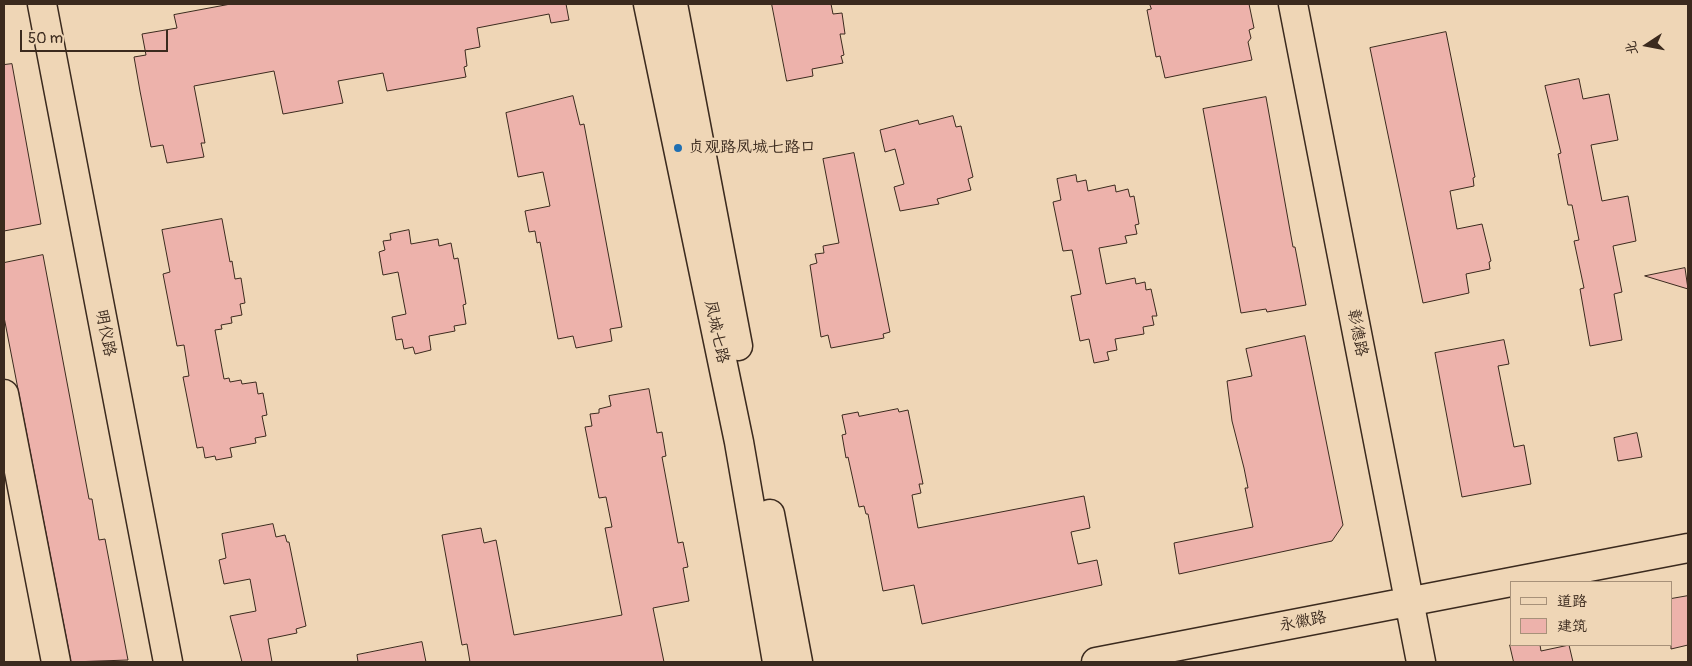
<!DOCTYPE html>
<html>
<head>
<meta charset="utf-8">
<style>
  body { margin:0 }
  #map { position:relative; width:1692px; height:666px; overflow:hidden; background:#efd6b6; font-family:Pangolin,"LXGW WenKai TC",sans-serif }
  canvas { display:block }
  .frame { position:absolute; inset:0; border:5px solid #3b2a1e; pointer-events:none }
  .legend { position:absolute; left:1510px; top:581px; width:162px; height:65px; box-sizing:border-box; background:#efd6b6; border:1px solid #a79179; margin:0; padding:6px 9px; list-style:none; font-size:15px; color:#3b2a1e }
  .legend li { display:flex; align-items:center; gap:10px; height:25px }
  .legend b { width:25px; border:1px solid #a79179 }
  .north { position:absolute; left:1622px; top:20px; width:50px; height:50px; -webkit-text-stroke:4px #efd6b6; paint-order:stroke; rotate:259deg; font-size:14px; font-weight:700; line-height:20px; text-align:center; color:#3b2a1e }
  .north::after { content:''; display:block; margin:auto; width:18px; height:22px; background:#3b2a1e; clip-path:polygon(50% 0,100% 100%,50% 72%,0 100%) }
  .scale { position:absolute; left:20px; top:30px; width:148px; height:22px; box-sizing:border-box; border:2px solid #3b2a1e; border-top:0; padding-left:6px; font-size:15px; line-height:18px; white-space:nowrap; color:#3b2a1e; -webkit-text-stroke:4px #efd6b6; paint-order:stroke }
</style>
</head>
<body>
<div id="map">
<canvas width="1692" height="666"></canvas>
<div class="frame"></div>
<ul class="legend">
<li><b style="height:6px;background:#efd6b6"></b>道路</li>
<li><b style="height:14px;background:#edb2ab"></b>建筑</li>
</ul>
<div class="north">北</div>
<div class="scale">50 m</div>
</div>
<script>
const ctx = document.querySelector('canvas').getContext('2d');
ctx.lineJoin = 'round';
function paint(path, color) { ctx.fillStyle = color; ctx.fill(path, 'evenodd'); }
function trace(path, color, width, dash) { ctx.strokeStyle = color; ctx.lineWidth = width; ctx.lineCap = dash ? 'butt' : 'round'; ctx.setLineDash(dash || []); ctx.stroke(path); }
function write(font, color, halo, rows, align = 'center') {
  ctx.font = font + ' Pangolin,"LXGW WenKai TC",sans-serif'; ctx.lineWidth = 5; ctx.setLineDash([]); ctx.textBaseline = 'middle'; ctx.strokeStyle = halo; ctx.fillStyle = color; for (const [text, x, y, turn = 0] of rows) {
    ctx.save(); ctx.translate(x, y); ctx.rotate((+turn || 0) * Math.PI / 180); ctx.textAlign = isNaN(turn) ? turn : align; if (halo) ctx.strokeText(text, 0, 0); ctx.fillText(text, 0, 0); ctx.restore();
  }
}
const building = new Path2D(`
  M 231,4 L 566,4 L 569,20 L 551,23 L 549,14 L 477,28 L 480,47 L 465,50 L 467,66 L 464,67 L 466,77 L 387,91 L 383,73 L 338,81 L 343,103 L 283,114 L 274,71 L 194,86 L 205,143 L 201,143 L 204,157 L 167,163 L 163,145 L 151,147 L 140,91 L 134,57 L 146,55 L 142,34 L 177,28 L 174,15 Z
  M 772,4 L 831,4 L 833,14 L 842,13 L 845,34 L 840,34 L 844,55 L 841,56 L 843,63 L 812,69 L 813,76 L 787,81 Z
  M 1150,4 L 1249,4 L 1254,28 L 1249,30 L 1251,38 L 1248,42 L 1252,60 L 1165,78 L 1160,56 L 1156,57 L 1147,10 L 1151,9 Z
  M 1446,32 L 1475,177 L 1473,178 L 1474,186 L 1450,191 L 1457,229 L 1482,224 L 1491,261 L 1489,262 L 1490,269 L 1466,274 L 1469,293 L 1423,303 L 1370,48 Z
  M 12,64 L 41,224 L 4,231 L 4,65 Z
  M 1579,79 L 1583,99 L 1609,94 L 1618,140 L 1591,145 L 1602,201 L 1628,196 L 1636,241 L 1613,246 L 1622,292 L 1614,294 L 1622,340 L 1590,346 L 1580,289 L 1584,288 L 1574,241 L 1579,240 L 1572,205 L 1568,205 L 1558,154 L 1561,153 L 1545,86 Z
  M 573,96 L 580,125 L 584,124 L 622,327 L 610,329 L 612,341 L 576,348 L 573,336 L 558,339 L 540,242 L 537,243 L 535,231 L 529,232 L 525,211 L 550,206 L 543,172 L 518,177 L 506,113 Z
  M 1266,97 L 1293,247 L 1295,247 L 1306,305 L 1267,312 L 1266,309 L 1241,313 L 1203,109 Z
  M 953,116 L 956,127 L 961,126 L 973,177 L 968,179 L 971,190 L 937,199 L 939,204 L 900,211 L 894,187 L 904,184 L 895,149 L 885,152 L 880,130 L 918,120 L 919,124 Z
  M 854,153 L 890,332 L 883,334 L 884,338 L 831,348 L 828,335 L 821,337 L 810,265 L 817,263 L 815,254 L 824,253 L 823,246 L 839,243 L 823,159 Z
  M 1076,175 L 1077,182 L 1086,180 L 1088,191 L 1115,185 L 1116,192 L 1128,189 L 1130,197 L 1134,196 L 1139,224 L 1135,225 L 1137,234 L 1125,236 L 1127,243 L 1099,248 L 1106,284 L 1135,278 L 1136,284 L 1145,282 L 1146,290 L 1151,289 L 1157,316 L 1152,316 L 1154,325 L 1143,327 L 1144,334 L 1115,339 L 1117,350 L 1107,352 L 1109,360 L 1094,363 L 1089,339 L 1080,341 L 1071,296 L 1081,294 L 1072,250 L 1063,251 L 1053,202 L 1061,200 L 1057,179 Z
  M 222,219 L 230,262 L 232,261 L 235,279 L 241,278 L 245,303 L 240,304 L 242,315 L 231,317 L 232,323 L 221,325 L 222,329 L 215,330 L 224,379 L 229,378 L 230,382 L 241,380 L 242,384 L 256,382 L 258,394 L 263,393 L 267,415 L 262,416 L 266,436 L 255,438 L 256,443 L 230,448 L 232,457 L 216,460 L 215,456 L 205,458 L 203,447 L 197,448 L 183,377 L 189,376 L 184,345 L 177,346 L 163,274 L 170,272 L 162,230 Z
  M 409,230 L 411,244 L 438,239 L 439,246 L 451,243 L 454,259 L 458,258 L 466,304 L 463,305 L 466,324 L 454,326 L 455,331 L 429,336 L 431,350 L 415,354 L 413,347 L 404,349 L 402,339 L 396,340 L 392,317 L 406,314 L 398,272 L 383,275 L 379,252 L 385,250 L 383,241 L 391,240 L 390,234 Z
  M 43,255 L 89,499 L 92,499 L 99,540 L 105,539 L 128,660 L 71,662 L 4,317 L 4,263 Z
  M 1685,268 L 1688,289 L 1645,276 Z
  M 1305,336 L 1343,525 L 1332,541 L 1179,574 L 1174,543 L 1253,527 L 1245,488 L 1248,488 L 1244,468 L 1232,421 L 1227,381 L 1252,376 L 1246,349 Z
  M 1504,340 L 1509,364 L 1498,366 L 1514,447 L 1524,445 L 1531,484 L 1462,497 L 1435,353 Z
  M 649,389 L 657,433 L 662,432 L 666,456 L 662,457 L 678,543 L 683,542 L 688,567 L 683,568 L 689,601 L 653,608 L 664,662 L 470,662 L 467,644 L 462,645 L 442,535 L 481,528 L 484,543 L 496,540 L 514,635 L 622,615 L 605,528 L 612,527 L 606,497 L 599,498 L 585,427 L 592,426 L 590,414 L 599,413 L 599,409 L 611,406 L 609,396 Z
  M 898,409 L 899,412 L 908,410 L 923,484 L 919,484 L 921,493 L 912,495 L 918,528 L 1084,496 L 1090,528 L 1071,532 L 1078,564 L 1097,560 L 1102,585 L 922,624 L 914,585 L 883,591 L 868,514 L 866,514 L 864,506 L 859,507 L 848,457 L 846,458 L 842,435 L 846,434 L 842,415 L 858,412 L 859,416 Z
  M 1637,433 L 1642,457 L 1618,461 L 1614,438 Z
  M 273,524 L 276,537 L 285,535 L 287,542 L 289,542 L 306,626 L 296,629 L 297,633 L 268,639 L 272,662 L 242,662 L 230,616 L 256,611 L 250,579 L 224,584 L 219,560 L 226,558 L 222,534 Z
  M 1688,596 L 1688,645 L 1671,649 L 1671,599 Z
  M 422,642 L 426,662 L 358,662 L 357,655 Z
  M 1510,645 L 1540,645 L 1541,651 L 1569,645 L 1573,662 L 1514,662 Z`);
paint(building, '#edb2ab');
trace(building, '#3b2a1e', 1);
const minor = new Path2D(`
  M 42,4 L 168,662
  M 648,4 L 739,442 L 777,662
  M 673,4 L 738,346
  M 1293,4 L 1421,662
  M 4,394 L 56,662
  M 770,514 L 798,662
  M 1511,582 L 1688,548
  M 1096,662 L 1511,582`);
trace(minor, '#3b2a1e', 31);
trace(minor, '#efd6b6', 28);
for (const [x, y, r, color] of [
  [678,148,5,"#1f6fb2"]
]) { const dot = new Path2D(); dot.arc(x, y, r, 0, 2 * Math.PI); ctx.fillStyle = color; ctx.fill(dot); trace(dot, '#efd6b6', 2); }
write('16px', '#3b2a1e', '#efd6b6', [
  ["贞观路凤城七路口",688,148]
], 'left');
write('16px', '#3b2a1e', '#efd6b6', [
  ["凤城七路",716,332,78],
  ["明仪路",105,333,79],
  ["彰德路",1357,333,79],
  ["永徽路",1303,622,-11]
]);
</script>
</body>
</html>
